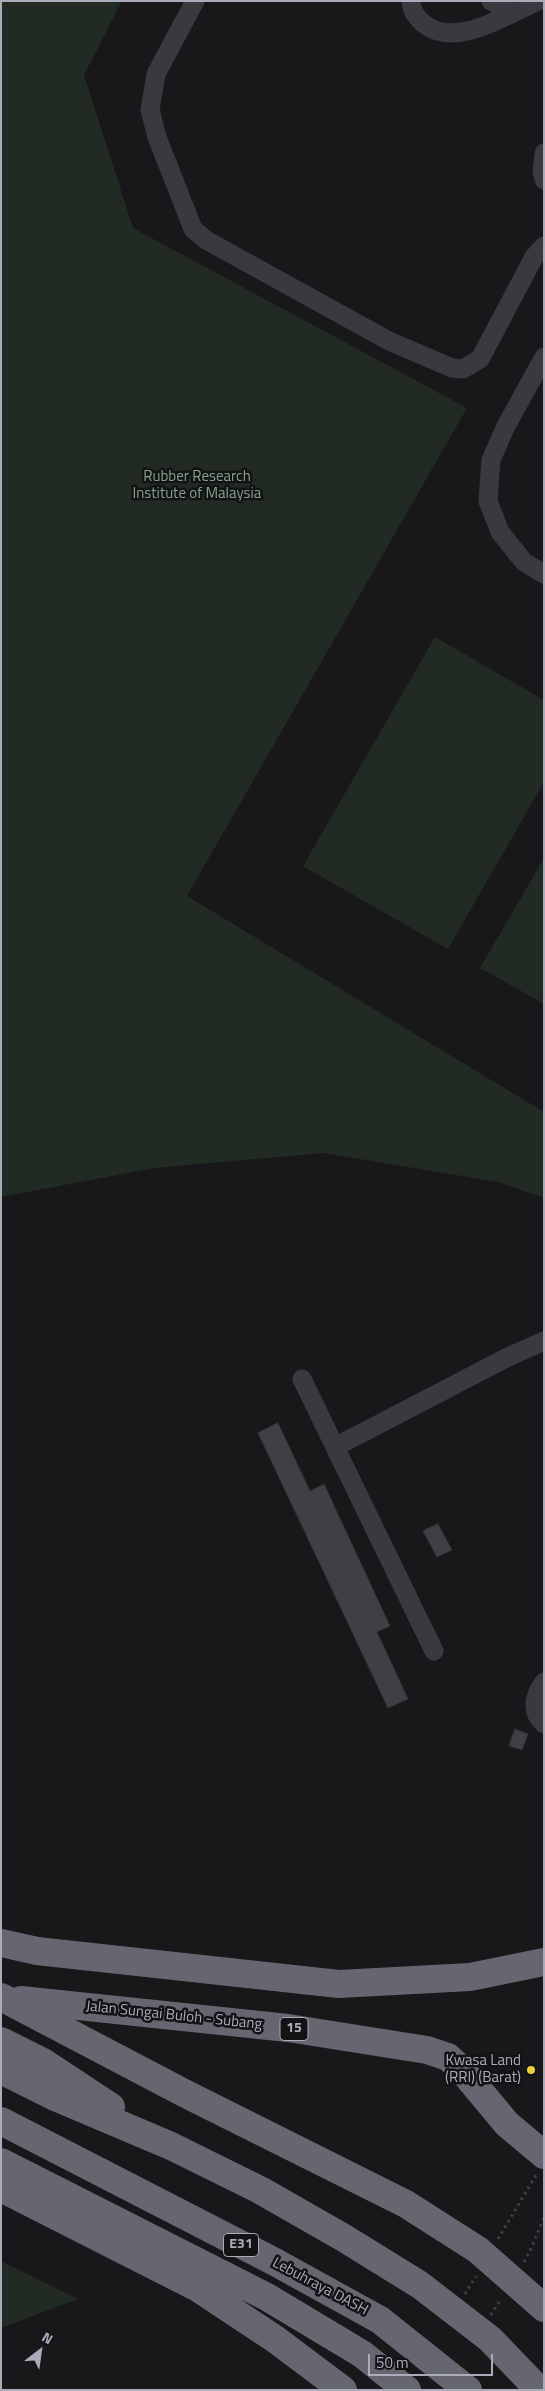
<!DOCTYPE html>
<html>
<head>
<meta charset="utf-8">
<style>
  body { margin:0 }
  #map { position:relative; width:545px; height:2391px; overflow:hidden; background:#18181a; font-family:"Titillium Web",sans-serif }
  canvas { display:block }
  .frame { position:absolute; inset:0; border:2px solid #aaacb9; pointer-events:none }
  .north { position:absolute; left:15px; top:2326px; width:50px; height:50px; -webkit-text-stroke:4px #131315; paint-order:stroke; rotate:30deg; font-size:14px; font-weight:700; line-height:20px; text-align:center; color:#aaacb9 }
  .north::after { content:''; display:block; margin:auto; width:18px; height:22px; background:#aaacb9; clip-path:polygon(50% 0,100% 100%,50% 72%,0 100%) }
  .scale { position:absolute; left:368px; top:2354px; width:125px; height:22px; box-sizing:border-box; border:2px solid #aaacb9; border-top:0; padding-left:6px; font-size:15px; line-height:18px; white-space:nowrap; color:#aaacb9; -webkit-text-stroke:4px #131315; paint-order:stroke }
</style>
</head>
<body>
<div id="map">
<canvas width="545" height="2391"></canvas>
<div class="frame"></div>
<div class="north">N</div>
<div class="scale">50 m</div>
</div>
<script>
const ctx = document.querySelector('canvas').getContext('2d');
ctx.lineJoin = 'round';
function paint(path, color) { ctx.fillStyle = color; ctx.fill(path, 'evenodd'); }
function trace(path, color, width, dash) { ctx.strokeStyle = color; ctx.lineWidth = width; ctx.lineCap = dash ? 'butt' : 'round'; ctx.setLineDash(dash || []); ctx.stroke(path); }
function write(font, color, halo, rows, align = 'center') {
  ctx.font = font + ' "Titillium Web",sans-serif'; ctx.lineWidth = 5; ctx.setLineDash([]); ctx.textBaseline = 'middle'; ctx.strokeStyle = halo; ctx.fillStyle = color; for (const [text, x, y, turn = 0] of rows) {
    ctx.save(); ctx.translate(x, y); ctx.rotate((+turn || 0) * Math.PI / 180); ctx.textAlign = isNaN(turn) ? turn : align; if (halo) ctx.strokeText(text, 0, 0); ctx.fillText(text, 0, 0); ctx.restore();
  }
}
paint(new Path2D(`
  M 1,1 L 122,1 L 84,75 L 133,228 L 467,408 L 187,896 L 544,1112 L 544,1198 L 498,1182 L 324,1153 L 154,1168 L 1,1197 Z
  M 435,637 L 544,700 L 544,782 L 448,949 L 303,866 Z
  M 544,858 L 544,1004 L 480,968 Z
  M 1,2261 L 78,2299 L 1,2328 Z`), '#222a24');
const building = new Path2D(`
  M 278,1423 L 310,1491 L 324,1484 L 390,1626 L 377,1632 L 408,1699 L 388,1708 L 258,1433 Z
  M 438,1524 L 452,1550 L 437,1557 L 423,1531 Z
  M 515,1729 L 528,1734 L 522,1750 L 509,1746 Z`);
paint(building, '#3f4044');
trace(building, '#333236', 1);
trace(new Path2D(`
  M 498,2239 L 536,2175
  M 524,2262 L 530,2251 L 544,2217
  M 465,2294 L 476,2276
  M 491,2315 L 501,2299`), '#3f4046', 3, [2.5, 4]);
trace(new Path2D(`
  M 195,1 L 156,74 L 150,110 L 157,137 L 193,229 L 206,240 L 389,341 L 452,368 L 463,369 L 480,359 L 534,257 L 544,246
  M 411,1 C 411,10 417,18 424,24 C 456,49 506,15 538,1
  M 491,1 L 512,13
  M 544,153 L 542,171 L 544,180
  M 544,357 L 506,426 L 491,460 L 488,501 L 500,532 L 524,562 L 544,574
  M 302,1379 L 434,1651
  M 335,1447 L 508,1357 L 544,1341
  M 544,1682 C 534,1695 530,1712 544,1724`), '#39393f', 19);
trace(new Path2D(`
  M 1,1943 L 37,1951 L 339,1984 L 470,1977 L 544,1962
  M 1,1997 L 186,2094 L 406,2204 L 478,2250 L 544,2308
  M 21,2000 L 288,2028 L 427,2050 L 448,2057 L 462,2070 L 507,2124 L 544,2155
  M 1,2041 L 43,2062 L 111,2107
  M 1,2070 L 53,2096 L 171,2146 L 260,2190 L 344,2238 L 420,2285 L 490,2339 L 539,2390
  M 1,2121 L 275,2262 L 380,2320 L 468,2390
  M 1,2162 L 267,2297 L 362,2354 L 407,2390
  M 1,2188 L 198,2288 L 275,2339 L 343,2390`), '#656670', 28);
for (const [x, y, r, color] of [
  [531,2070,5,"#ecd13d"]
]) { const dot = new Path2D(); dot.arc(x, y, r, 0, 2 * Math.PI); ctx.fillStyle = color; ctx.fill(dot); trace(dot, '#131315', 2); }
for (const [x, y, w] of [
  [294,2029,28],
  [241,2245,35]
]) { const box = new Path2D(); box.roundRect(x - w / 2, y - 11.5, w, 23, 4); ctx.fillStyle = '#131315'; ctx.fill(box); trace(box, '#aaacb9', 1); }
write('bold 14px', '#aaacb9', null, [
  ["15",294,2029],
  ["E31",241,2245]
]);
write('15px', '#82a38a', '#131315', [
  ["Rubber Research",197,477],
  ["Institute of Malaysia",197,494]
]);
write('15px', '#aaacb9', '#131315', [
  ["Jalan Sungai Buloh - Subang",174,2016,6],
  ["Lebuhraya DASH",320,2287,28]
]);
write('15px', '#aaacb9', '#131315', [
  ["Kwasa Land",521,2061],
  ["(RRI) (Barat)",521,2078]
], 'right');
</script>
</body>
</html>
